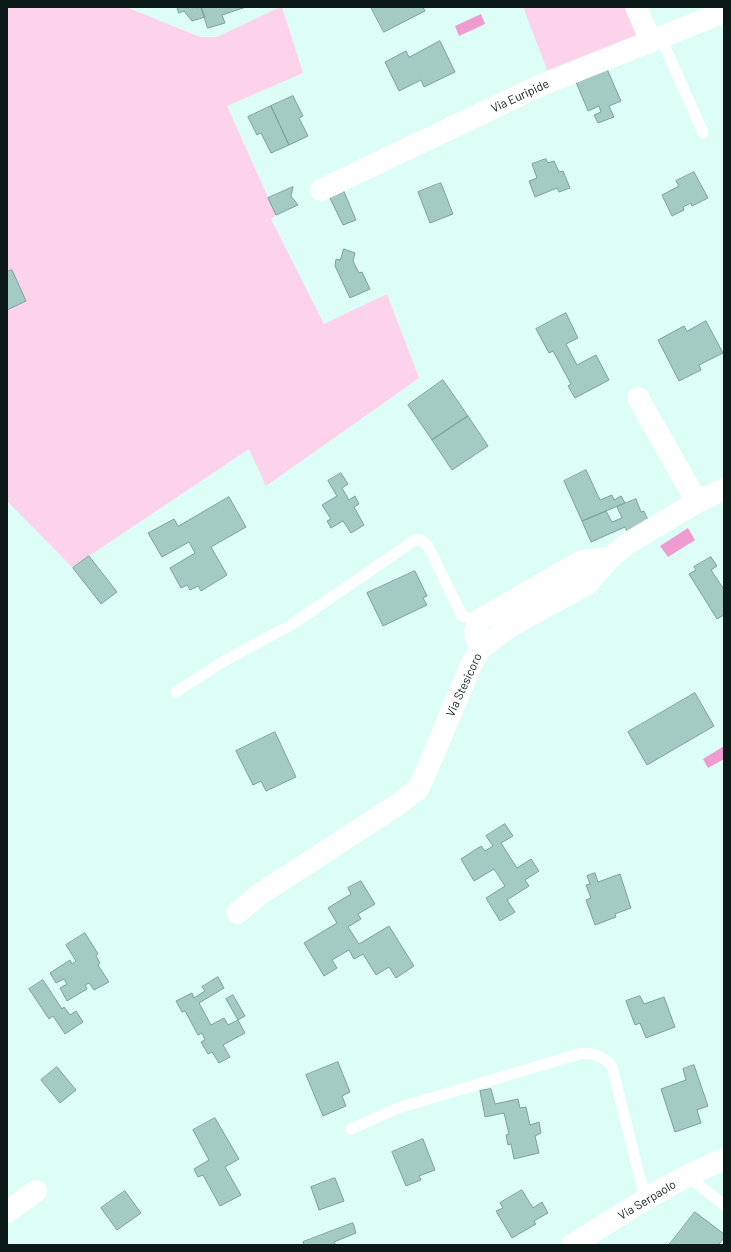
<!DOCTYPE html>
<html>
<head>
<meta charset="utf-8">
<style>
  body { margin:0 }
  #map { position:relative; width:731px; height:1252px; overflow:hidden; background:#ddfef7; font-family:Barlow,sans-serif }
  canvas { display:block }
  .frame { position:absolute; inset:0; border:8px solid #0b1a18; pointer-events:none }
</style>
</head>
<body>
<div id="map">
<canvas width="731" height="1252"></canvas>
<div class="frame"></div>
</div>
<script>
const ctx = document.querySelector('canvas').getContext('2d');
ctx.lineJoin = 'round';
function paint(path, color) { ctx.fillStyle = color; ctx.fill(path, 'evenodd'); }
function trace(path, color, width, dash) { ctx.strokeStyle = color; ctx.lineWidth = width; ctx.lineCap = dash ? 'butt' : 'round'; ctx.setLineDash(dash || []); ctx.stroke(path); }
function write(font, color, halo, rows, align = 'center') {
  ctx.font = font + ' Barlow,sans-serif'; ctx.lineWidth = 3.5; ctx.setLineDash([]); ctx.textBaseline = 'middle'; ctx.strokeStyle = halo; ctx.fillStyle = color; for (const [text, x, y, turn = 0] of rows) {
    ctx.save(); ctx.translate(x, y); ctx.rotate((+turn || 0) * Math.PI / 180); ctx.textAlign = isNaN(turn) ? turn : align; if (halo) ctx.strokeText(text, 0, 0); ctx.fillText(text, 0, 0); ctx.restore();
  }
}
paint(new Path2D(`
  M 7,7 L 126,7 L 200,37 L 217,37 L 280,7 L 282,7 L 303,73 L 227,106 L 276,215 L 271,219 L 324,324 L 387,294 L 419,378 L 266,486 L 249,449 L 89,556 L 73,568 L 7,501 Z
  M 523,7 L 626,7 L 638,35 L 549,75 Z`), '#fcd3eb');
paint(new Path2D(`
  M 481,14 L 485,24 L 459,36 L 455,26 Z
  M 688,528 L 695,540 L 668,557 L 660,546 Z
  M 724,746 L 724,759 L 708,768 L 703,759 Z`), '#f09cd0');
const building = new Path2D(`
  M 177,7 L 195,7 L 196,8 L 201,7 L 205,17 L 192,21 L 184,11 L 179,13 Z
  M 201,7 L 246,7 L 222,15 L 225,23 L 208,28 Z
  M 371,7 L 423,7 L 425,11 L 384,32 Z
  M 440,41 L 455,72 L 424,87 L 421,80 L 399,91 L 385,62 L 406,51 L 409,57 Z
  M 607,69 L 621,101 L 609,106 L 614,117 L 598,123 L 594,115 L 601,112 L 599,106 L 588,111 L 576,82 Z
  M 293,96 L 303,116 L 299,118 L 308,136 L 289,145 L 271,106 Z
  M 271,106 L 289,145 L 271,153 L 261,133 L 257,135 L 248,117 Z
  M 546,159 L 548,163 L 554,161 L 559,172 L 563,171 L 570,188 L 559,192 L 557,188 L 535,197 L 529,181 L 537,178 L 532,164 Z
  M 694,172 L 708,198 L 692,206 L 691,203 L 683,207 L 684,210 L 672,216 L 662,195 L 679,186 L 676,181 Z
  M 441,183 L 453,214 L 430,223 L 418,192 Z
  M 293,187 L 291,196 L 298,205 L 276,215 L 268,198 Z
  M 342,187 L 356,220 L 343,225 L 328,194 Z
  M 344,249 L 355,253 L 353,261 L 359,273 L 362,272 L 370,289 L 350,298 L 335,266 L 336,259 L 340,260 Z
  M 12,270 L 26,301 L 7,310 L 7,272 Z
  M 566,313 L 578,338 L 566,344 L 577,365 L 596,355 L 609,380 L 575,398 L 568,386 L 571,384 L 553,351 L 549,353 L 536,329 Z
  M 706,321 L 723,353 L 699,365 L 701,370 L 679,381 L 658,340 L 684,326 L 687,331 Z
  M 443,380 L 468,416 L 432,440 L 408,405 Z
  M 468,416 L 488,446 L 452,470 L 432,440 Z
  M 586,470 L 600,500 L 612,495 L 614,500 L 621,496 L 625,503 L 582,521 L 564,481 Z
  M 341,473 L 348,484 L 342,488 L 349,500 L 355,496 L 359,504 L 354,507 L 364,525 L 351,533 L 343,521 L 331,528 L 327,521 L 331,519 L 322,505 L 337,496 L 328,481 Z
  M 229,497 L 246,527 L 211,547 L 227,575 L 201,591 L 198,586 L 190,590 L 187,585 L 181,588 L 170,568 L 195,553 L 189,542 L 162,557 L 148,533 L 174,519 L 178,526 Z
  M 636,499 L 641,512 L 644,511 L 649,522 L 628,533 L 625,527 L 591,542 L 582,521 L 606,511 L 612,522 L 622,518 L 617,507 Z
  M 89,556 L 117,592 L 101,604 L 73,568 Z
  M 711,557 L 717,566 L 711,570 L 723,588 L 724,588 L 724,615 L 717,619 L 689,574 L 696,570 L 694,567 Z
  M 415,571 L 427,596 L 423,598 L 427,605 L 383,626 L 367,593 Z
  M 695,693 L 714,726 L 647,765 L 628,732 Z
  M 275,732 L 296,777 L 266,791 L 261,781 L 253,785 L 236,751 Z
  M 505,824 L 513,836 L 501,843 L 517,868 L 531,859 L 539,871 L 525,880 L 529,886 L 507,900 L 515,912 L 500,921 L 486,898 L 505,886 L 494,869 L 474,881 L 461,859 L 481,846 L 485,851 L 493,846 L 486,836 Z
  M 595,873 L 598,882 L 620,874 L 631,908 L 615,914 L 616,917 L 595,925 L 586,900 L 591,898 L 586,885 L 590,884 L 587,876 Z
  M 361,881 L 375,904 L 358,914 L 361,919 L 348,927 L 359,944 L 389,926 L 414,966 L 396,978 L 389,967 L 376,975 L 363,954 L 354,959 L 349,950 L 332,960 L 337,968 L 324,976 L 304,943 L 337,923 L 328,908 L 351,894 L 348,888 Z
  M 85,933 L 98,954 L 96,956 L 100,963 L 98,965 L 109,982 L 94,990 L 89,983 L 85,985 L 87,989 L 67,1001 L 60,988 L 67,984 L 64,979 L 56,983 L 50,973 L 70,960 L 72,964 L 76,961 L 66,945 Z
  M 218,977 L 224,988 L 199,1003 L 211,1025 L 224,1018 L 228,1025 L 238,1020 L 245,1033 L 223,1045 L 230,1057 L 219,1063 L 212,1052 L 208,1054 L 201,1042 L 205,1040 L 202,1033 L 198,1035 L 185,1011 L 182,1012 L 176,1001 L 192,993 L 194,998 L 205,991 L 202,987 Z
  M 43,980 L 62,1009 L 64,1007 L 70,1015 L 76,1011 L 83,1022 L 65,1034 L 53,1016 L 49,1019 L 29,989 Z
  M 233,995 L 245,1016 L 238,1020 L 226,999 Z
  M 640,996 L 644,1004 L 664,997 L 675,1027 L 646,1038 L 640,1023 L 635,1025 L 626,1001 Z
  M 338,1062 L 350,1092 L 342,1096 L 346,1106 L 323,1116 L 306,1075 Z
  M 694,1065 L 708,1106 L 697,1110 L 701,1123 L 675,1132 L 661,1089 L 686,1080 L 683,1069 Z
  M 57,1067 L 76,1090 L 60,1103 L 41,1080 Z
  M 491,1089 L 495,1104 L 518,1099 L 520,1108 L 526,1107 L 530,1125 L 539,1122 L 541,1133 L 535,1136 L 539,1153 L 514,1159 L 511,1144 L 508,1145 L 506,1135 L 509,1134 L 504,1113 L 485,1117 L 480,1091 Z
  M 215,1118 L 239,1159 L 225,1167 L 241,1195 L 220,1206 L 203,1175 L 198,1177 L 194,1169 L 209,1160 L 193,1130 Z
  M 423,1139 L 435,1170 L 419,1176 L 421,1180 L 406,1186 L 392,1152 Z
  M 335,1178 L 344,1201 L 319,1210 L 311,1187 Z
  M 522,1190 L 533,1208 L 542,1202 L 548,1213 L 534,1221 L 536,1224 L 512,1238 L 496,1211 L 503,1208 L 500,1203 Z
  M 125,1191 L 141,1213 L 117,1230 L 101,1208 Z
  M 695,1212 L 724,1234 L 724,1238 L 718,1245 L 669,1245 Z
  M 353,1223 L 356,1233 L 334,1242 L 336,1245 L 304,1245 L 303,1242 Z`);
paint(building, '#a3cbc3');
trace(building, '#7aa19a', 1);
trace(new Path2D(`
  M 661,38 L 703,133
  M 176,692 L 224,661 L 291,625 L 415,540 L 421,540 L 428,546 L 462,616 L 479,620
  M 351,1129 L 398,1108 L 582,1053 C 595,1054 604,1056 612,1067 L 640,1179 L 647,1198
  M 687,1176 L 724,1205`), '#fff', 11);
trace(new Path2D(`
  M 636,7 L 651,42
  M 321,190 L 541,85 L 724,12
  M 638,398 L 697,502
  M 480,649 L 475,632 L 479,620 L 582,561 L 610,558
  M 237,913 L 260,894 L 397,805 L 418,789 L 422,781 L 472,663 L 480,649 L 512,625 L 587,584 L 610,558 L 628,543 L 697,502 L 724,489
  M 7,1212 L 36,1191
  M 572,1245 L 647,1198 L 687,1176 L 724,1159`), '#fff', 22);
write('12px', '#0b1a18', '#fff', [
  ["Via Euripide",520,96,-25],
  ["Via Stesicoro",464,685,-65],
  ["Via Serpaolo",647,1200,-31]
]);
</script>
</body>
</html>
